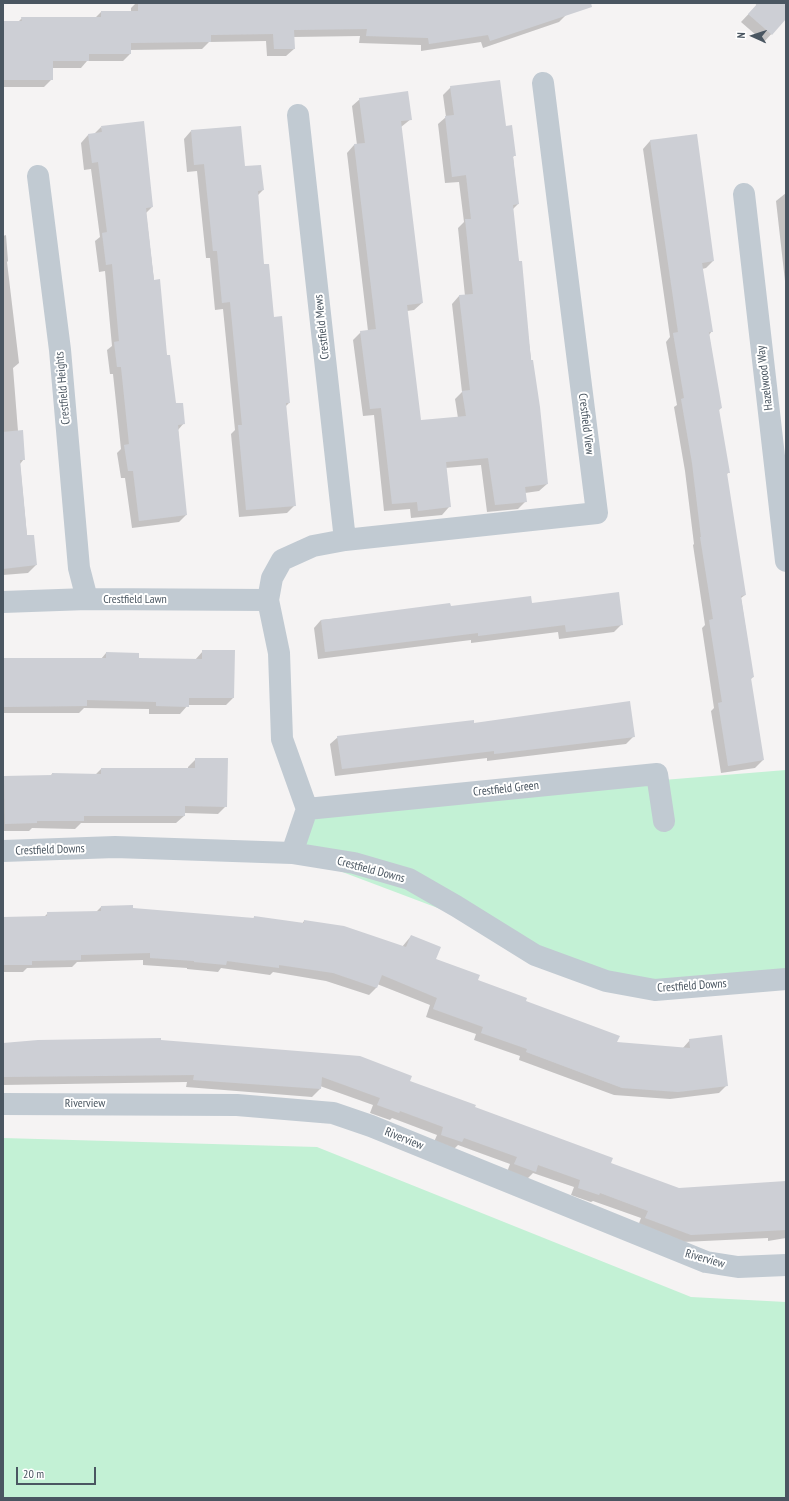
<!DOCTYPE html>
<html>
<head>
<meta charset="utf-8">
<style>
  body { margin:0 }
  #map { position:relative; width:789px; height:1501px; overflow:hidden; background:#f5f3f3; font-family:"PT Sans Narrow",sans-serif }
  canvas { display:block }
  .frame { position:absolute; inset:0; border:4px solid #4a5661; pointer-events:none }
  .north { position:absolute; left:733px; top:16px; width:40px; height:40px; -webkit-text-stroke:3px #fff; paint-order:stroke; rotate:273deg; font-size:11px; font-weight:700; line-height:16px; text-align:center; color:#4a5661 }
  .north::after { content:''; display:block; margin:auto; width:14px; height:18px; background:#4a5661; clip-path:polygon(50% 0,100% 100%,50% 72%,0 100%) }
  .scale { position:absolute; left:16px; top:1467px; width:80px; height:18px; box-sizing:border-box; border:2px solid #4a5661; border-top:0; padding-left:5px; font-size:12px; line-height:14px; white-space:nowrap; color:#4a5661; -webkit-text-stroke:3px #fff; paint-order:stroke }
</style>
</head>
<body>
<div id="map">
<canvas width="789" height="1501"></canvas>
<div class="frame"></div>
<div class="north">N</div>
<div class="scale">20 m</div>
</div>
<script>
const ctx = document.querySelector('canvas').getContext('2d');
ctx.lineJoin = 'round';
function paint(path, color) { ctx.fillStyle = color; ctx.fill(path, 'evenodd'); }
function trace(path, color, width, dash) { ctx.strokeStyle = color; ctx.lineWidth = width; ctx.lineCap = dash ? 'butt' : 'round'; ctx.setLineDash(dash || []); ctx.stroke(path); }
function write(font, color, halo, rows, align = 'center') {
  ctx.font = font + ' "PT Sans Narrow",sans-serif'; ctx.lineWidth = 4; ctx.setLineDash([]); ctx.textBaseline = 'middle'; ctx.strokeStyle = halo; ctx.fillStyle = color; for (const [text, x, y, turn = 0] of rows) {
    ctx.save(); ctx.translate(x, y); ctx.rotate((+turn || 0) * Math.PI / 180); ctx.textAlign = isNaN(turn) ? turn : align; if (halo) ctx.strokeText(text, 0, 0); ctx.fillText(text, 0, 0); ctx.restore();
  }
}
paint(new Path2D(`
  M 786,770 L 786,979 L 655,990 L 292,853 L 307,809 Z
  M 3,1138 L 317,1147 L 691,1297 L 786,1302 L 786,1498 L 3,1498 Z`), '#c3f1d5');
paint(new Path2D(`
  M 136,3 L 555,3 L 566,15 L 559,22 L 483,48 L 481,42 L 421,51 L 421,45 L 359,43 L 360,36 L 293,37 L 294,49 L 286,56 L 267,56 L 266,41 L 209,42 L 202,49 L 130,50 L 130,54 L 123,61 L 87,61 L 81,68 L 52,68 L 52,79 L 44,87 L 3,87 L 3,22 L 18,22 L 22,18 L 95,18 L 101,12 L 131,12 L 131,8 Z
  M 754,3 L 786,3 L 786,18 L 764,42 L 741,22 L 757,5 Z
  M 451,87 L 505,127 L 515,155 L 513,157 L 518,204 L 512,210 L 547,484 L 539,491 L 525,493 L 526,501 L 518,509 L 487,512 L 481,465 L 445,468 L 449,507 L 442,515 L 411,518 L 410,509 L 384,511 L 374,415 L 363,416 L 353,340 L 361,332 L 368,331 L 347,153 L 354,145 L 357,145 L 352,106 L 360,99 L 411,119 L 401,127 L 422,303 L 414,310 L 407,311 L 420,422 L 458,418 L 455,399 L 462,392 L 452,304 L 459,296 L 465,296 L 458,228 L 464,222 L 459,182 L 445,183 L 438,124 L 446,117 L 443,95 Z
  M 101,127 L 152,207 L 146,213 L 154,281 L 175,405 L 184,423 L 178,430 L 186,515 L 179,522 L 132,528 L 125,478 L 121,478 L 117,453 L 121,449 L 113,374 L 110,374 L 107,350 L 112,346 L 105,271 L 99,272 L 95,241 L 100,237 L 91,169 L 84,170 L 81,143 L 88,135 L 94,134 Z
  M 191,131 L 244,168 L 263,190 L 257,196 L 263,266 L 289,403 L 285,407 L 295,505 L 287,513 L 239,517 L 231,434 L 235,430 L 223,309 L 215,310 L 210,258 L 206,258 L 197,171 L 187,172 L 184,139 Z
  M 696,135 L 713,261 L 706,268 L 702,269 L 712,331 L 709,335 L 721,408 L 718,411 L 729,472 L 726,475 L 745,595 L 741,598 L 753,677 L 750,680 L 763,760 L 755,768 L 721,773 L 711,711 L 714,708 L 702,628 L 705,625 L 693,545 L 694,544 L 685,471 L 674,407 L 677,405 L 666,342 L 670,337 L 643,149 L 650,141 Z
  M 786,193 L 786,290 L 776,201 Z
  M 6,235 L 8,261 L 7,262 L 19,363 L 13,368 L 18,431 L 24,459 L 20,464 L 27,536 L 36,565 L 28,573 L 3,575 L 3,236 Z
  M 531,604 L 622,624 L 614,632 L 559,639 L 558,632 L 471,643 L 471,640 L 318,659 L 314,628 L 321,620 L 450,607 Z
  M 203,651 L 233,698 L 226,705 L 188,705 L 180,714 L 149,714 L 149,709 L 84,708 L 79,713 L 3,713 L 3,659 L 101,659 L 106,653 L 138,659 L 195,660 Z
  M 474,724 L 634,736 L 626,744 L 487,761 L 487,758 L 335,776 L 330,744 L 338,737 Z
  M 196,759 L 226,806 L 218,814 L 184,813 L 184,816 L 176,823 L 81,823 L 75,829 L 32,828 L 29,831 L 3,831 L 3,777 L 50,776 L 52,774 L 96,774 L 101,769 L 188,769 L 188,767 Z
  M 132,906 L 132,909 L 253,919 L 254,917 L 302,924 L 304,921 L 402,947 L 411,936 L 435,960 L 477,981 L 616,1043 L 682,1049 L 690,1040 L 727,1085 L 719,1093 L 670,1099 L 614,1095 L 519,1060 L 520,1056 L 474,1040 L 476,1034 L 426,1017 L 430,1005 L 377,984 L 376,988 L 369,995 L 326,981 L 273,972 L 270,975 L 221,968 L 218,972 L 187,969 L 187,968 L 143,965 L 143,960 L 77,962 L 72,967 L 27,968 L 23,972 L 3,972 L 3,918 L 44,917 L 48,913 L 96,912 L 101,907 Z
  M 160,1041 L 409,1082 L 610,1164 L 679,1189 L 786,1182 L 786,1238 L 768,1241 L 768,1238 L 683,1242 L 638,1226 L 641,1218 L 593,1201 L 591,1202 L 571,1195 L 574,1187 L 533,1173 L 527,1179 L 507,1172 L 510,1164 L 458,1145 L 454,1149 L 434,1142 L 437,1135 L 392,1118 L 390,1120 L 370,1113 L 373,1105 L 320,1086 L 320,1089 L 312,1097 L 186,1087 L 187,1082 L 3,1085 L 3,1044 Z`), '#0003');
paint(new Path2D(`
  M 138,3 L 591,3 L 592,7 L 490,41 L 488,35 L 429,44 L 428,38 L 366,36 L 367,29 L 294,30 L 295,49 L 274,49 L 273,34 L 211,35 L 211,42 L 131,43 L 131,54 L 89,54 L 89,61 L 53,61 L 53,80 L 3,80 L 3,21 L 22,21 L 21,17 L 101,17 L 101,11 L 138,11 Z
  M 758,3 L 786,3 L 786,19 L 772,35 L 748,14 Z
  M 500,80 L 506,126 L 512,125 L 516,156 L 513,156 L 519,204 L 513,205 L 519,261 L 522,261 L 531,360 L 533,360 L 540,407 L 548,484 L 525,487 L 527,502 L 495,505 L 488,458 L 446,462 L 451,507 L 418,511 L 417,502 L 392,504 L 381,408 L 370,409 L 360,331 L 376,329 L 354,144 L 365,143 L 359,98 L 408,91 L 412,120 L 401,121 L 423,303 L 407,305 L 421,420 L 466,416 L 462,391 L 470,390 L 459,295 L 473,294 L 465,219 L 471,219 L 466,175 L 452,177 L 445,116 L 454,115 L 450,86 Z
  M 144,121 L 153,207 L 146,208 L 154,280 L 160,279 L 167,355 L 170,355 L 176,403 L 183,403 L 185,424 L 178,425 L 187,515 L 139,521 L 133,471 L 128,471 L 124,445 L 129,444 L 121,367 L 117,367 L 114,342 L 119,341 L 112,264 L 106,265 L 102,233 L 107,232 L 98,162 L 92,163 L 88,134 L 102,132 L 101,126 Z
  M 241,126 L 245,166 L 261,165 L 264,190 L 258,191 L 264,264 L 269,264 L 274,317 L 282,316 L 290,403 L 286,403 L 296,506 L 246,510 L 238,425 L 242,425 L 230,302 L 222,303 L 217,251 L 213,251 L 204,164 L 194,165 L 191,130 Z
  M 697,134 L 714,261 L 702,263 L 713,332 L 709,332 L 722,408 L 719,409 L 730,473 L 727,473 L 746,595 L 741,596 L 754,677 L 751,678 L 764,760 L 728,766 L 718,703 L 722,702 L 709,620 L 713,619 L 700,537 L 701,537 L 692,463 L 681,399 L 684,398 L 673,333 L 678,332 L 650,140 Z
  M 23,430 L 25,460 L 20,460 L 27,535 L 34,535 L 37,565 L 3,569 L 3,432 Z
  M 619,592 L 623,625 L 566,632 L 565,625 L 478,636 L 478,633 L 325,652 L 321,620 L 450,603 L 451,606 L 531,596 L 532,603 Z
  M 202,650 L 235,650 L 234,698 L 189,698 L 189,707 L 156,706 L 156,702 L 87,700 L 87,706 L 3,707 L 4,658 L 106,658 L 106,652 L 139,653 L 139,658 L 202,659 Z
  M 630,701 L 635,737 L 494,754 L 494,751 L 342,769 L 337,736 L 474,720 L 474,723 Z
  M 195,758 L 228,758 L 227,807 L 185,806 L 185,816 L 84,816 L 84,821 L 37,821 L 37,823 L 5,824 L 4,776 L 52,775 L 52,773 L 101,774 L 101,768 L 195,768 Z
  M 133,905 L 133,908 L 254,918 L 254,916 L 304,923 L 304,920 L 344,926 L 406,947 L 411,935 L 441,947 L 436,959 L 480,975 L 478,980 L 527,998 L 526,1001 L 620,1036 L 617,1042 L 690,1048 L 689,1039 L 722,1035 L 728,1086 L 678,1092 L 622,1088 L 526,1052 L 527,1049 L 481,1033 L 483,1027 L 433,1009 L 437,998 L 382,975 L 377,988 L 333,973 L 279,965 L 279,968 L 227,961 L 226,965 L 194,962 L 194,961 L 150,958 L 150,953 L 81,955 L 81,960 L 32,961 L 32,965 L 3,965 L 3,917 L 47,916 L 47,912 L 101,911 L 101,906 Z
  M 161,1038 L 161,1040 L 360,1056 L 412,1076 L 410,1081 L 476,1105 L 475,1107 L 613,1158 L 611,1163 L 679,1188 L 786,1181 L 786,1230 L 691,1235 L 645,1218 L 648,1211 L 600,1193 L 599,1195 L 578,1188 L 580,1180 L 538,1165 L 536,1172 L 514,1164 L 517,1157 L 464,1138 L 462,1142 L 441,1135 L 443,1127 L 400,1111 L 399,1113 L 377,1105 L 380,1098 L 322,1077 L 321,1089 L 193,1080 L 194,1075 L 3,1077 L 3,1043 L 38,1040 Z`), '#cdcfd5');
trace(new Path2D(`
  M 298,115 L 345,540
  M 38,176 L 60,350 L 79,568 L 87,599
  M 744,194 L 786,561
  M 3,602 L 87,599 L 268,600
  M 307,809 L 657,774 L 664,821
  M 3,851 L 115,847 L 292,853 L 354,863 L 409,879 L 456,906 L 535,955 L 606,981 L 655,990 L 786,979
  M 292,853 L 307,809 L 282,739 L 279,653 L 268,600 L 272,578 L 282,560 L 313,546 L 345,540 L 597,513 L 543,83
  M 3,1104 L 237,1105 L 333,1113 L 371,1126 L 706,1262 L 738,1267 L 786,1265`), '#c1cad2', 22);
write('12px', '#4a5661', '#fff', [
  ["Crestfield Mews",322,327,-96],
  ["Hazelwood Way",765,378,-97],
  ["Crestfield Heights",63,388,-95],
  ["Crestfield View",586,424,83],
  ["Crestfield Lawn",135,600],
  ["Crestfield Green",506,789,-6],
  ["Crestfield Downs",50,850,-2],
  ["Crestfield Downs",371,870,15],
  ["Crestfield Downs",692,986,-4],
  ["Riverview",85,1104],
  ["Riverview",404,1139,22],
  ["Riverview",705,1259,16]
]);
</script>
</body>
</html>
